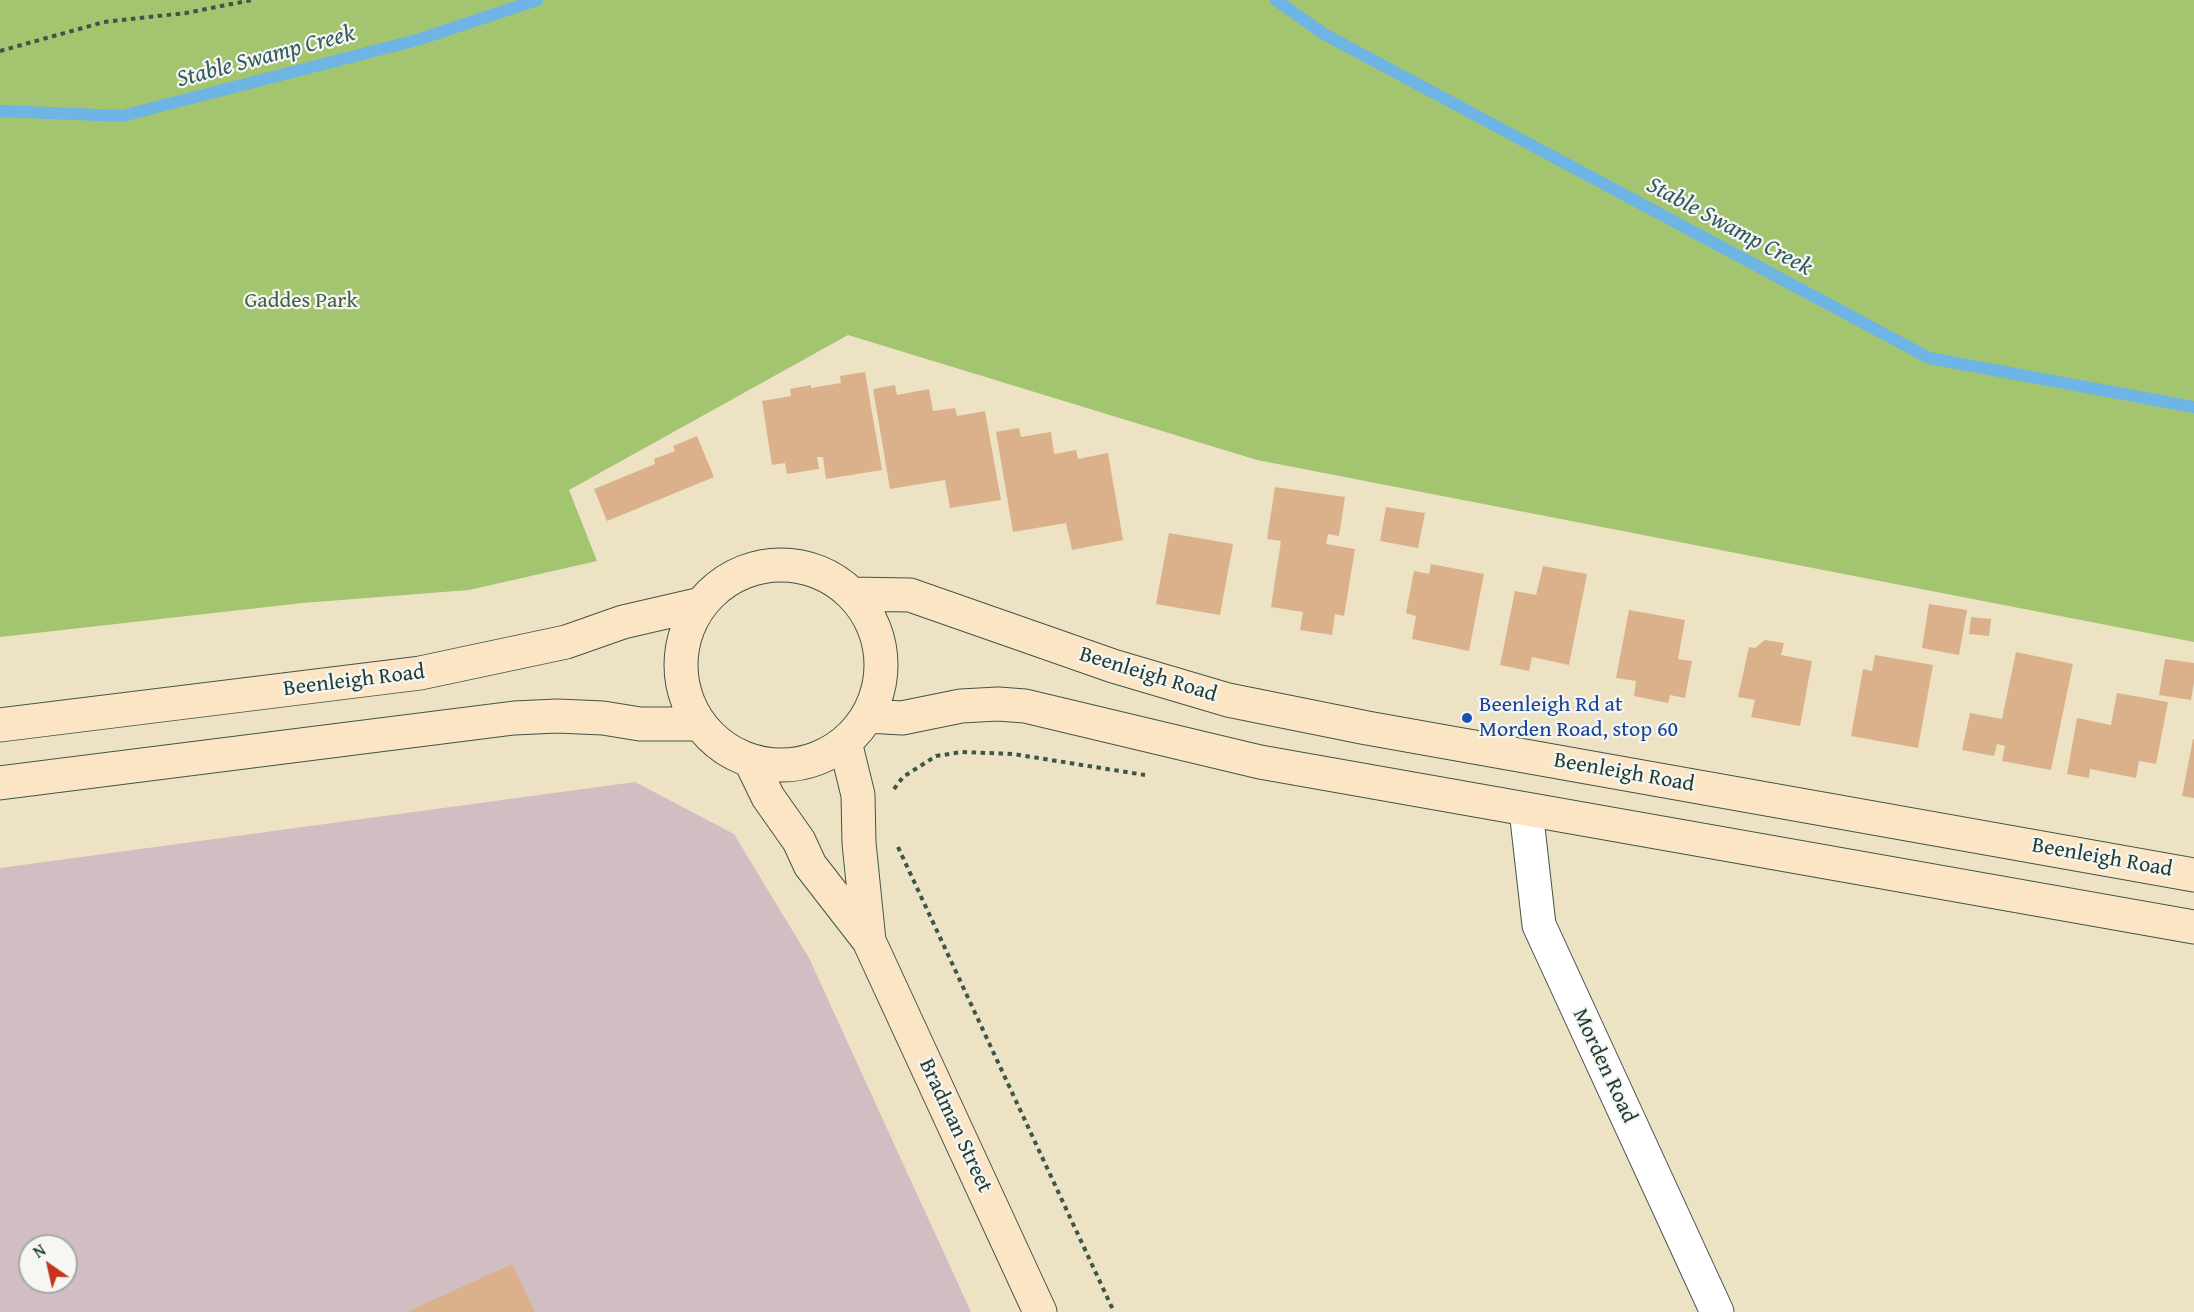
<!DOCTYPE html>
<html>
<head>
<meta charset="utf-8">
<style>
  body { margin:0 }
  #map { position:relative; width:2194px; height:1312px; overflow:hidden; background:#eee2c5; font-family:"Gentium Book Plus",serif }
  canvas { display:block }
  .north { position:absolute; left:18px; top:1234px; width:60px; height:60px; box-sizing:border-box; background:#f6f6f2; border:2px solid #a0aca6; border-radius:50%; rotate:326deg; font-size:16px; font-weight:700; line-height:24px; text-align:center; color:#1f3d34 }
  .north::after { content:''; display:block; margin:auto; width:21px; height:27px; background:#c8321e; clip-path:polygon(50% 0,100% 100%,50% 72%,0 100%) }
</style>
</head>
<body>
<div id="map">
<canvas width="2194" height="1312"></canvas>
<div class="north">N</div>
</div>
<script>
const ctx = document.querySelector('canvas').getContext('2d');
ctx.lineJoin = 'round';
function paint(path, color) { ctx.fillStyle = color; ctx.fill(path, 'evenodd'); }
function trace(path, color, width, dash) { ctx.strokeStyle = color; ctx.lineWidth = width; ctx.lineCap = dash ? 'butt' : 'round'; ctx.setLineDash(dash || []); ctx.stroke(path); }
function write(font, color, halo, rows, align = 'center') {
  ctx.font = font + ' "Gentium Book Plus",serif'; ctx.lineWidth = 4.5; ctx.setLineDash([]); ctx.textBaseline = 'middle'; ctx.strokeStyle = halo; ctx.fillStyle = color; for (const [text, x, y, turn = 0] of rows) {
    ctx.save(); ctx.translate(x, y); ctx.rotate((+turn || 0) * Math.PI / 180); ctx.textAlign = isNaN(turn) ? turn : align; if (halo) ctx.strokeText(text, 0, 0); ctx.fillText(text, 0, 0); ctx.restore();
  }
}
paint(new Path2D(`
  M 635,782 L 734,834 L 809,958 L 971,1312 L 0,1312 L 0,868 ZM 30,1246 L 66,1246 L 66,1282 L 30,1282 Z`), '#d2bec2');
paint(new Path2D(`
  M 0,0 L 2194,0 L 2194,642 L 1257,460 L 848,335 L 569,490 L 597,561 L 469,590 L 303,603 L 0,637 Z`), '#a3c56f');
trace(new Path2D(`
  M 1276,0 L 1324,34 L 1929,358 L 2194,407
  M 0,111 L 122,116 L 417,40 L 537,0`), '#6eb4e5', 12);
paint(new Path2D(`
  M 865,372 L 882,470 L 826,479 L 823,457 L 817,457 L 819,469 L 787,474 L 785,463 L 772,465 L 762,401 L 791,396 L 790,389 L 811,385 L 811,388 L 841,383 L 840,376 Z
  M 895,385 L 897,395 L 929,389 L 933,411 L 955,408 L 957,416 L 985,411 L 1001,500 L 950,508 L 945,480 L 890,489 L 873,389 Z
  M 1019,428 L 1021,437 L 1051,432 L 1054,454 L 1076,450 L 1078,459 L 1108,453 L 1123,540 L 1072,550 L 1066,523 L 1013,532 L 996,432 Z
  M 697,436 L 714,477 L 607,521 L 594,489 L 655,464 L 654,459 L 675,451 L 673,446 Z
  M 1275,487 L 1345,497 L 1339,536 L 1328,534 L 1326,544 L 1355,549 L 1344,616 L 1335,614 L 1332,635 L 1300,630 L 1303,612 L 1271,607 L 1281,541 L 1267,539 Z
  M 1386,507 L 1425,513 L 1418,548 L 1380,541 Z
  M 1169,533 L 1233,544 L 1220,615 L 1156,604 Z
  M 1431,564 L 1484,574 L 1469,651 L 1412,639 L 1416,616 L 1406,613 L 1414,571 L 1429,574 Z
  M 1543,566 L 1587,574 L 1569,665 L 1532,657 L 1529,671 L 1500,665 L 1515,591 L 1536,595 Z
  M 1929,604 L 1967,610 L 1959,655 L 1922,648 Z
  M 1629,610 L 1685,620 L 1678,659 L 1692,661 L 1685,698 L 1670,695 L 1668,703 L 1634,696 L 1636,681 L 1616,678 Z
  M 1971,617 L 1991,619 L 1989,636 L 1969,634 Z
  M 1765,640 L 1784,643 L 1781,655 L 1812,661 L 1800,726 L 1751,717 L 1755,700 L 1738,697 L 1749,647 L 1755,648 Z
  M 2016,652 L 2073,664 L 2051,770 L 2002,761 L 2005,746 L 1997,744 L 1994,756 L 1962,750 L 1970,713 L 2002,719 Z
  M 1875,655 L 1933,665 L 1918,748 L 1851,736 L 1863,669 L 1872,671 Z
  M 2165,659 L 2194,663 L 2194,682 L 2191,700 L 2159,695 Z
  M 2117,693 L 2168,702 L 2156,764 L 2139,761 L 2136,778 L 2090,769 L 2089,778 L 2067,774 L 2077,718 L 2111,725 Z
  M 2193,739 L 2194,739 L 2194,798 L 2182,796 Z
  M 512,1264 L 535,1312 L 407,1312 Z`), '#dab18a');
const street = new Path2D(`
  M 1526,810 L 1539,925 L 1717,1312`);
const secondary = new Path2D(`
  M681 665a100 100 0 1 1 200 0a100 100 0 1 1-200 0Z
  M 852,594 L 910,595 L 1113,666 L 1228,700 L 1367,728 L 2194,875
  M 868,716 L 902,718 L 961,706 L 998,704 L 1025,706 L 1260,762 L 2194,927
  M 0,725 L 420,673 L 566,642 L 623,622 L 701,604
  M 845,742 L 858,795 L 859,843 L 869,941
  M 751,762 L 768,797 L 799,841 L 810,865 L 869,941 L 1040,1312
  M 0,783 L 514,718 L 557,716 L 603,718 L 640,724 L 698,724`);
trace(street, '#3e564a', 35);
trace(secondary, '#3e564a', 35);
trace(new Path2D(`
  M 0,51 L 104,22 L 186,13 L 252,0
  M 894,789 L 903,777 L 936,756 L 962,752 L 1013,754 L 1145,775
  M 898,847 L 1114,1312`), '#3e564a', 4, [4.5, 4.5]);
trace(street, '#fff', 33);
trace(secondary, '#fce5c4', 33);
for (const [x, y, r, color] of [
  [1467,718,6,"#1a4fb4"]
]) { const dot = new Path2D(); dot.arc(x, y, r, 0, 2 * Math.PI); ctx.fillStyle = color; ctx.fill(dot); trace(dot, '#f6f6f2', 2); }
write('22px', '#405f43', '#f6f6f2', [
  ["Gaddes Park",301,301]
]);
write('22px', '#1f3d34', '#f6f6f2', [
  ["Beenleigh Road",1148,675,17],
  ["Beenleigh Road",354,681,-7],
  ["Beenleigh Road",1624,773,10],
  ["Beenleigh Road",2102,858,10],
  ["Morden Road",1604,1066,65],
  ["Bradman Street",955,1126,65]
]);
write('22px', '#164399', '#f6f6f2', [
  ["Beenleigh Rd at",1479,705],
  ["Morden Road, stop 60",1479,730]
], 'left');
write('italic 24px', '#335b60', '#f6f6f2', [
  ["Stable Swamp Creek",266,57,-15],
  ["Stable Swamp Creek",1729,227,28]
]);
</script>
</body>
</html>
